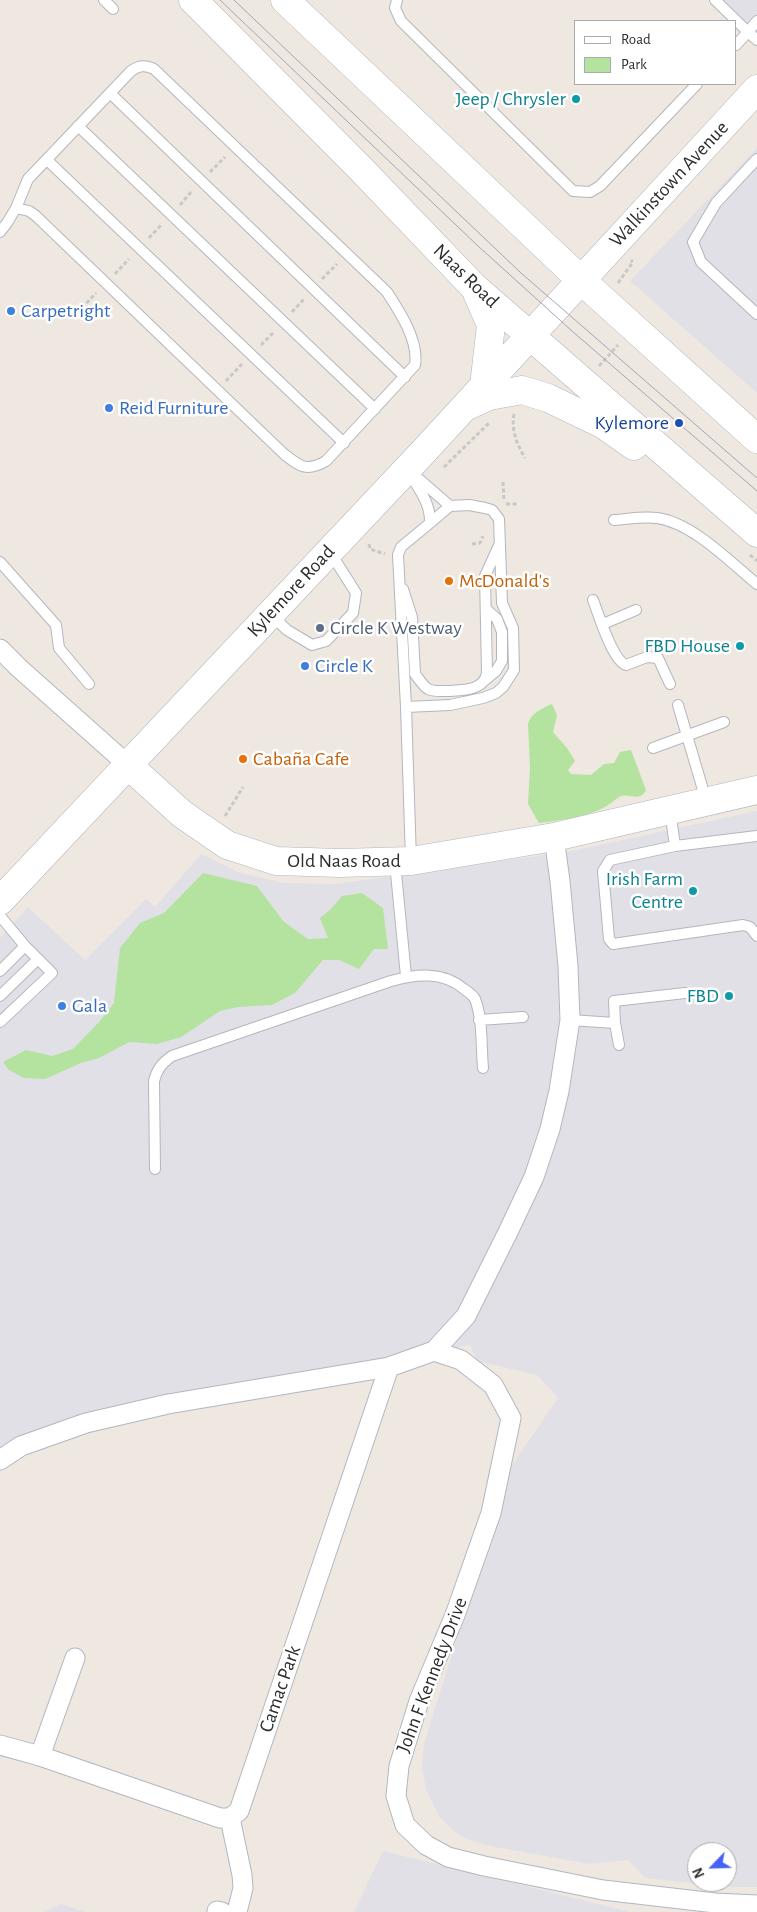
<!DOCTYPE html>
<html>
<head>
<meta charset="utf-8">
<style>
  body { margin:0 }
  #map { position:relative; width:757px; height:1912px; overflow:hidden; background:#eee8e0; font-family:"Alegreya Sans",sans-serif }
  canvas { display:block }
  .legend { position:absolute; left:574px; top:20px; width:162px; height:65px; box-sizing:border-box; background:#fff; border:1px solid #ababab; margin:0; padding:6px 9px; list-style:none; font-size:15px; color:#2d2d2d }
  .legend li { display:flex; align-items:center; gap:10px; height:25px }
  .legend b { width:25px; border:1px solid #ababab }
  .north { position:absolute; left:687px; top:1842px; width:50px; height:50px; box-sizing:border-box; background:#fff; border:1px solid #ababab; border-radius:50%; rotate:246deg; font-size:14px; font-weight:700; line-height:20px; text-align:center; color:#2d2d2d }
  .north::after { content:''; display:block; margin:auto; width:18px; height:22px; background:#4662f5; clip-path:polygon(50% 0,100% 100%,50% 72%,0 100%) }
</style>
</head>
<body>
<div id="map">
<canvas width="757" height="1912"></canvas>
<ul class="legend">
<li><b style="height:6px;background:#fff"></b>Road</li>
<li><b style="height:14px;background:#b4e29f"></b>Park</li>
</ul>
<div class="north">N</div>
</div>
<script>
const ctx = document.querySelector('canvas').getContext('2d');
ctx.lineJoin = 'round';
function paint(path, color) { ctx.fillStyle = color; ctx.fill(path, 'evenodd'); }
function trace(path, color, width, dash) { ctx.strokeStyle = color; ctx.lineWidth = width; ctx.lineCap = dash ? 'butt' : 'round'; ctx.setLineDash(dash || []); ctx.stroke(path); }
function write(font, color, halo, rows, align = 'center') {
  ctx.font = font + ' "Alegreya Sans",sans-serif'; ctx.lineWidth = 5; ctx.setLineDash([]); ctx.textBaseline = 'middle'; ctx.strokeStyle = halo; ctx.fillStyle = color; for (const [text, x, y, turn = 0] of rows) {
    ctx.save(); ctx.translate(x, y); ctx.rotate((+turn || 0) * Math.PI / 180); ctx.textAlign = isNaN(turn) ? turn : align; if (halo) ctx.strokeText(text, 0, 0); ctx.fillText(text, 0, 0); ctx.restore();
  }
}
paint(new Path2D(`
  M 718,0 L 757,0 L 757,37 Z
  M 757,148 L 757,393 L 630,281 Z
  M 757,811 L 757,1887 L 730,1887 L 645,1878 L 628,1860 L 589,1864 L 484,1845 L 459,1835 L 439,1817 L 426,1789 L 422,1768 L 424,1743 L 512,1465 L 558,1398 L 537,1375 L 477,1361 L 470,1345 L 168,1404 L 0,1460 L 0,938 L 28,907 L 85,960 L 146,899 L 155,907 L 201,854 L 238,872 L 284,883 L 336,884 L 572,851 ZM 697,1852 L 727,1852 L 727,1882 L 697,1882 Z
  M 383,1851 L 631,1912 L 354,1912 Z
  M 61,1904 L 85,1912 L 44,1912 Z`), '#e2e0e7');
paint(new Path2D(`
  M 552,704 L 557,715 L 553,732 L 567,748 L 575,761 L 568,770 L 571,774 L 591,775 L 604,764 L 614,763 L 620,752 L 631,750 L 646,790 C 640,803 628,792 619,797 C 613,801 609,805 603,808 C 583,818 561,820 539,823 L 528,804 L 530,768 L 528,724 C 530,714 542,708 552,704 Z
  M 203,873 L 257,886 L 284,922 L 308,939 L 328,938 L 320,918 L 330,910 L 342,896 L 362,893 L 383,908 L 388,949 L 374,949 L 359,969 L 339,960 L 323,960 L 295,993 L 272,1005 L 238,1007 L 220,1011 L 181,1037 L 157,1044 L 129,1042 L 99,1058 L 81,1063 L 45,1079 L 24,1078 L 9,1070 L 3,1062 L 26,1050 L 52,1056 L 73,1049 L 100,1021 L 114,1003 L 120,948 L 140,923 L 164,913 Z`), '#b4e29f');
const lane = new Path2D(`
  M 104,0 L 113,9
  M 397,0 L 395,8 L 401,21 L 573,191 L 590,192 L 600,186 L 697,84
  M 715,0 L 748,32 L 736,45
  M 757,21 L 748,32 L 757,40
  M 110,93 L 405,377
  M 78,126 L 375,409
  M 757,159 L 716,203 L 693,242 L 701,262 L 757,314
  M 47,160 L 344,443
  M 0,232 L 7,223 L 16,208 L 28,179 L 131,71 C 140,65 145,65 154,69 L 387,292 C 400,312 419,341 415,365 L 326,461 C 307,472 300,467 284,454 L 36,216 L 29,211 L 16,208
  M 407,470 C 417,486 431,503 430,523 L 401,547 L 398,555 L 406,707 L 411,860
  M 614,520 C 628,519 643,516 657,518 C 693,523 730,562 757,584
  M 430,523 L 450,506
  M 0,562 L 56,625 L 59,648 L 89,684
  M 403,589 L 412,617 L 415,674 C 419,679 423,686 428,689 C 434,692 441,691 448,691 C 462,690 484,691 487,673 L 485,576 L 500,543
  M 593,600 C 599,615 612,660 626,665 L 647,657 L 658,658 L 670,684
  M 271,615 L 287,630 L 312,645 L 326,641 L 353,613 L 356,593 L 330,552
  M 603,624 L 636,610
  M 484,681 L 496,671 L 502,661 L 502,632 L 497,619 L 487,610
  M 678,705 L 706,800
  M 406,707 L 450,705 L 483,698 L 496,693 L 503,687 L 514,670 L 513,628 L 502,603 L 499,519 L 492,510 L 485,508 L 469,505 L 450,506 L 412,473
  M 653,748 L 724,722
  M 670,810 L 675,846
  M 757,836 L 675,846 L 610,860 L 603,871 L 609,939 L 613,944 L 743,925 L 750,927 L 757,936
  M 395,863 L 406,976
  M 0,916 L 25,946 L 52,973 L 0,1022
  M 0,971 L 25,946
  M 0,996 L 38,959
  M 479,1020 L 523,1017
  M 570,1020 L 615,1023
  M 619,1045 L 615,1023 L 614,1001 L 685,993
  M 155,1169 L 154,1081 C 157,1069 162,1063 172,1056 L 391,981 C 416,974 443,971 464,989 C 468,992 473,995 475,999 C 483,1020 481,1046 483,1068`);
const street = new Path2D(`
  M 0,649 L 19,668 L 128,765
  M 434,1351 L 461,1360 L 493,1385 L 511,1418 L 491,1513 L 455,1615 L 419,1701 L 399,1766 L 396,1796 L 405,1825 L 426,1845 L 448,1857 L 484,1866 L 603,1890 L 715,1903 L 757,1905
  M 0,1460 L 21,1446 L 86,1423 L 168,1404 L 389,1367 L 434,1351 L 466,1316 L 508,1232 L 534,1177 L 550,1129 L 559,1091 L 570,1020 L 568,966 L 560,881 L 554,837
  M 0,1745 L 40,1756 L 220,1818 L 230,1818 L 239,1811 L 389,1367
  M 40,1756 L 75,1658
  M 230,1818 L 242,1875 L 243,1888 L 237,1912
  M 217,1911 L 222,1912`);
const secondary = new Path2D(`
  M 193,0 L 360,168 L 473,286 L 757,533
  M 285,0 L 581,280 L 757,439
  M 477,293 L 491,325 L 484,386
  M 467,406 L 489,396 L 522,390 L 548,398 L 604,425 L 634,446
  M 128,765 L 182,814 L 227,845 L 276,861 L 340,863 L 411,861 L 554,837 L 757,790
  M 0,901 L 425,450 L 757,89`);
trace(lane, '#b3b6c0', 12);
trace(street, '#b3b6c0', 21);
trace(secondary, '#b3b6c0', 29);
trace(new Path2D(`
  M 210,172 L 225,157
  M 180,205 L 192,191
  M 149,238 L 162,224
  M 115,274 L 129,259
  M 322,279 L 337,264
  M 618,283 L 633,262 L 631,260
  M 82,308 L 96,293
  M 292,312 L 304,299
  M 261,345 L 274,332
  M 599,366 L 618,345
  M 226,381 L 242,364
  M 514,414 C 511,431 517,444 525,458
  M 444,467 L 489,423
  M 503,482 L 504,501
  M 506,504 L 517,504
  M 369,544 L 370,549 L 385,554
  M 472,544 L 480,543 L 483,536
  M 750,555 L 757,561
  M 225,816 L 243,787`), '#c8c8c8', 3, [4, 2.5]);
trace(lane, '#fff', 10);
trace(street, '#fff', 19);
trace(secondary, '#fff', 28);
trace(new Path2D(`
  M 220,0 L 478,246 L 572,331 L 757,491
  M 234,0 L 521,273 L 757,478`), '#a3a5b7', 1);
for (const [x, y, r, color] of [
  [576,99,5,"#0f9aa8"],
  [11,311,5,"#3f7fe0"],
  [109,408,5,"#3f7fe0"],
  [679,423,5,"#1a4fb4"],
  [449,581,5,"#e8710a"],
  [320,628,5,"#5c6f8a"],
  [740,646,5,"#0f9aa8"],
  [305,666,5,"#3f7fe0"],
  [243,759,5,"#e8710a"],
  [693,891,5,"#0f9aa8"],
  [729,996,5,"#0f9aa8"],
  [62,1006,5,"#3f7fe0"]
]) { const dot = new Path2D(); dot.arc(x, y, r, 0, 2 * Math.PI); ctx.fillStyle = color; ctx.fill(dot); trace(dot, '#fff', 2); }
write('20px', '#0d838f', '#fff', [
  ["Jeep / Chrysler",566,99],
  ["FBD House",730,646],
  ["Irish Farm",683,879],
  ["Centre",683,902],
  ["FBD",719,996]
], 'right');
write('20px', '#2d2d2d', '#fff', [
  ["Walkinstown Avenue",669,184,-47],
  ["Naas Road",466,276,44],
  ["Kylemore Road",291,591,-47],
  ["Old Naas Road",344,861],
  ["John F Kennedy Drive",432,1675,-69],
  ["Camac Park",280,1689,-71]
]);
write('20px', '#366cbe', '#fff', [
  ["Carpetright",21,311],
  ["Reid Furniture",119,408],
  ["Circle K",315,666],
  ["Gala",72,1006]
], 'left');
write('20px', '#164399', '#fff', [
  ["Kylemore",669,423]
], 'right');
write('20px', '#c56008', '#fff', [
  ["McDonald's",459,581],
  ["Cabaña Cafe",253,759]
], 'left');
write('20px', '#4e5e75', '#fff', [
  ["Circle K Westway",330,628]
], 'left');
</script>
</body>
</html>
